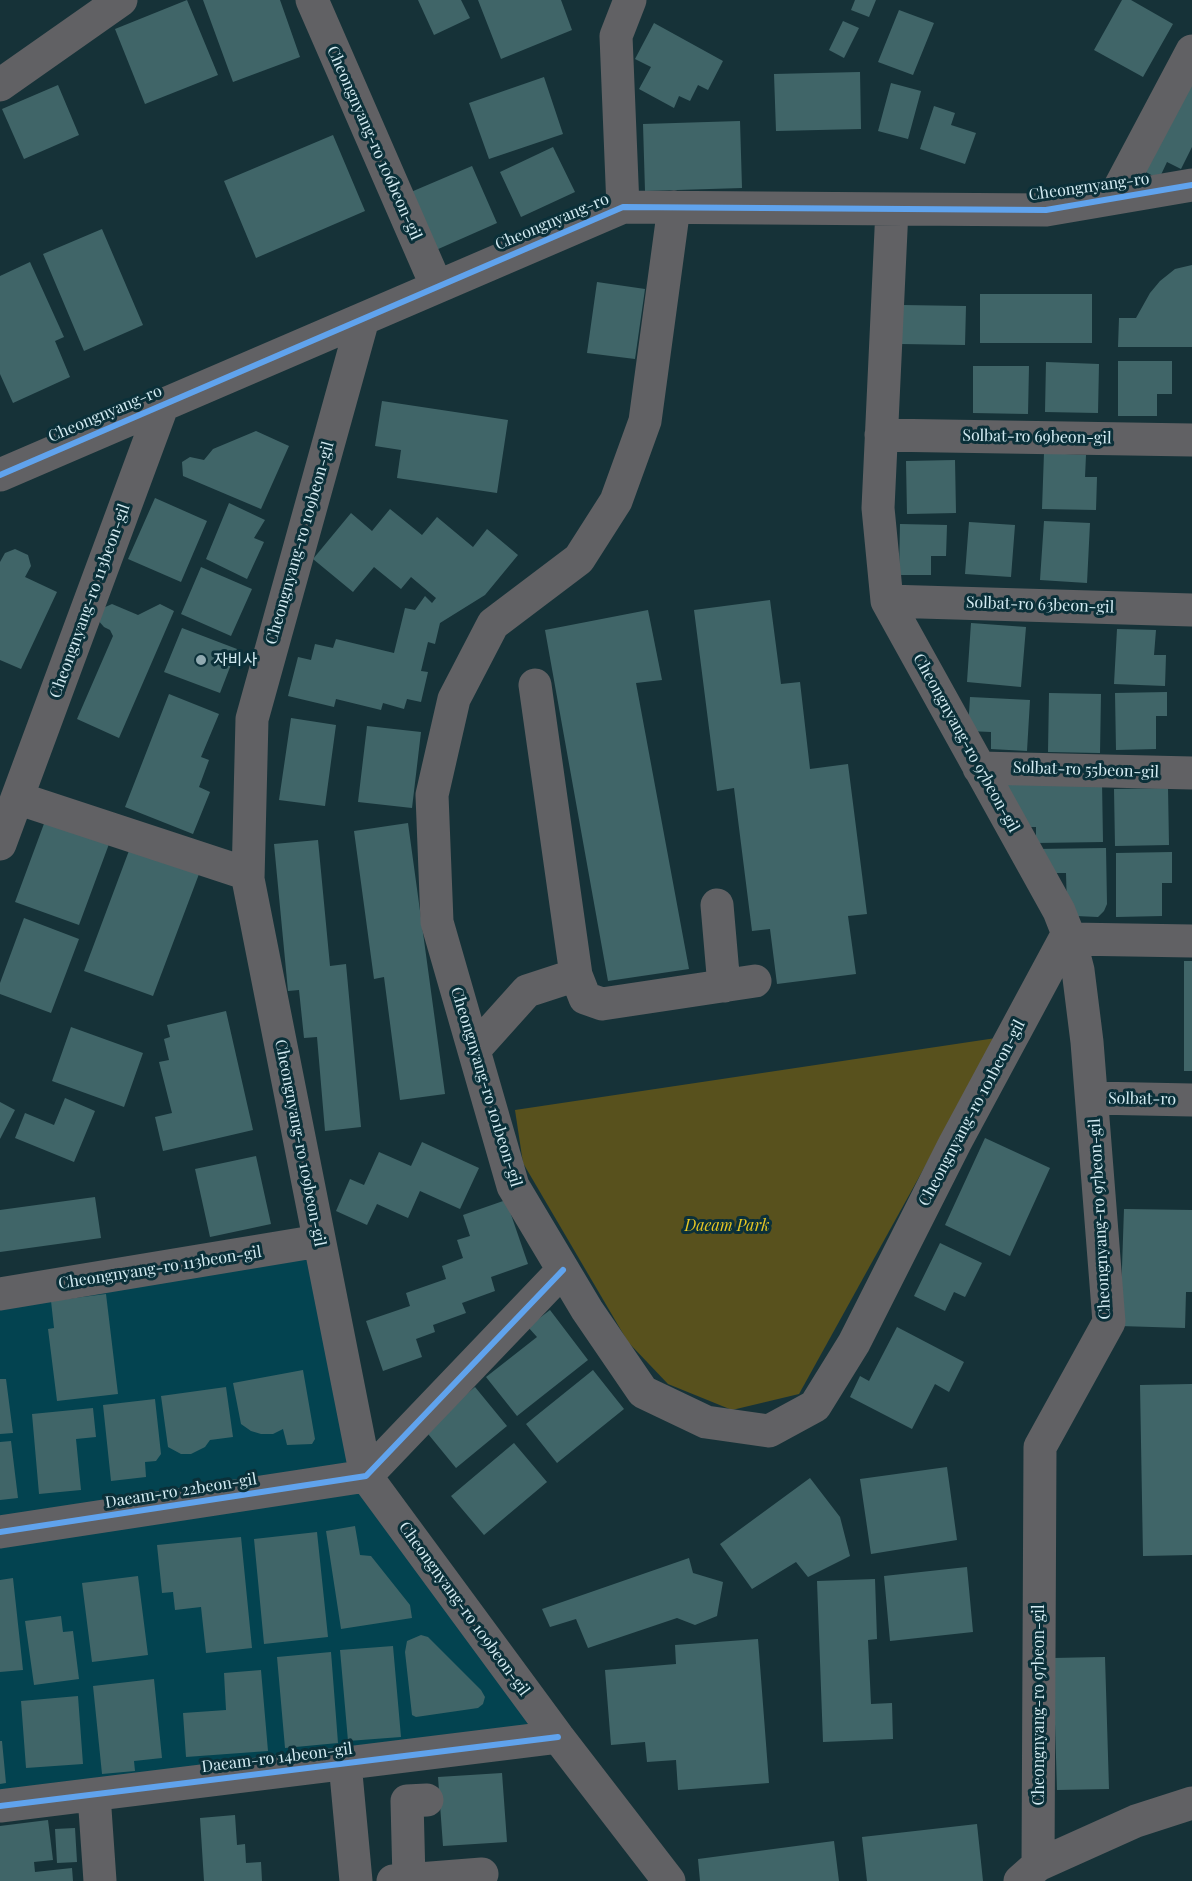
<!DOCTYPE html>
<html>
<head>
<meta charset="utf-8">
<style>
  body { margin:0 }
  canvas { display:block; background:#163238 }
</style>
</head>
<body>
<canvas width="1192" height="1881"></canvas>
<script>
const ctx = document.querySelector('canvas').getContext('2d');
ctx.lineJoin = 'round';
function paint(path, color) { ctx.fillStyle = color; ctx.fill(path, 'evenodd'); }
function trace(path, color, width, dash) { ctx.strokeStyle = color; ctx.lineWidth = width; ctx.lineCap = dash ? 'butt' : 'round'; ctx.setLineDash(dash || []); ctx.stroke(path); }
function write(font, color, halo, rows, align = 'center') {
  ctx.font = font + ' "Playfair Display","Noto Sans KR",serif'; ctx.lineWidth = 6; ctx.setLineDash([]); ctx.textBaseline = 'middle'; ctx.strokeStyle = halo; ctx.fillStyle = color; for (const [text, x, y, turn = 0] of rows) {
    ctx.save(); ctx.translate(x, y); ctx.rotate((+turn || 0) * Math.PI / 180); ctx.textAlign = isNaN(turn) ? turn : align; if (halo) ctx.strokeText(text, 0, 0); ctx.fillText(text, 0, 0); ctx.restore();
  }
}
paint(new Path2D(`
  M 318,1243 L 364,1481 L 553,1734 L 0,1802 L 0,1296 Z`), '#034350');
paint(new Path2D(`
  M 996,1038 L 799,1394 L 732,1410 L 668,1384 L 628,1342 L 523,1163 L 515,1110 Z`), '#58511d');
paint(new Path2D(`
  M 187,0 L 218,75 L 145,104 L 115,29 Z
  M 203,0 L 280,0 L 300,57 L 233,82 Z
  M 418,0 L 461,0 L 470,18 L 434,35 Z
  M 478,0 L 561,0 L 572,30 L 501,59 Z
  M 855,0 L 876,0 L 869,17 L 851,10 Z
  M 1122,0 L 1131,0 L 1173,24 L 1143,77 L 1094,50 Z
  M 899,10 L 934,23 L 913,75 L 878,62 Z
  M 843,21 L 859,28 L 844,58 L 829,50 Z
  M 654,23 L 723,61 L 708,90 L 698,85 L 690,101 L 679,96 L 674,108 L 639,89 L 651,67 L 635,59 Z
  M 860,72 L 861,129 L 776,131 L 774,74 Z
  M 544,77 L 563,134 L 489,159 L 469,103 Z
  M 1192,82 L 1192,147 L 1181,169 L 1167,162 L 1159,179 L 1140,169 Z
  M 891,83 L 921,91 L 908,139 L 878,131 Z
  M 58,85 L 79,135 L 24,159 L 2,109 Z
  M 934,106 L 955,113 L 951,125 L 976,133 L 965,164 L 920,149 Z
  M 740,121 L 742,188 L 645,191 L 643,124 Z
  M 333,135 L 365,211 L 256,258 L 224,181 Z
  M 553,147 L 575,192 L 521,217 L 500,172 Z
  M 472,166 L 497,223 L 436,250 L 411,192 Z
  M 102,229 L 143,325 L 84,351 L 43,254 Z
  M 30,262 L 64,337 L 55,341 L 70,377 L 13,403 L 0,374 L 0,276 Z
  M 1192,265 L 1192,347 L 1118,347 L 1119,318 L 1136,318 L 1150,293 L 1160,281 L 1175,269 Z
  M 597,282 L 645,289 L 635,359 L 587,353 Z
  M 980,294 L 1092,294 L 1092,343 L 980,343 Z
  M 902,305 L 966,306 L 965,345 L 901,344 Z
  M 1118,361 L 1172,361 L 1172,394 L 1157,394 L 1157,416 L 1118,416 Z
  M 1046,362 L 1099,364 L 1098,413 L 1045,412 Z
  M 973,366 L 1029,366 L 1028,414 L 973,413 Z
  M 382,401 L 508,420 L 497,493 L 397,478 L 401,450 L 375,446 Z
  M 256,431 L 289,446 L 261,509 L 183,476 L 182,462 L 190,457 L 204,460 L 213,449 Z
  M 1044,453 L 1086,455 L 1085,477 L 1097,477 L 1096,510 L 1042,509 Z
  M 955,460 L 956,513 L 907,514 L 906,461 Z
  M 155,498 L 207,521 L 181,582 L 128,559 Z
  M 229,503 L 265,520 L 254,538 L 264,542 L 247,579 L 206,559 Z
  M 390,509 L 422,535 L 437,517 L 473,547 L 487,529 L 518,555 L 485,595 L 440,623 L 435,644 L 428,642 L 421,671 L 428,672 L 421,702 L 407,699 L 404,709 L 383,703 L 381,710 L 336,699 L 334,707 L 288,696 L 298,657 L 311,660 L 315,644 L 333,648 L 336,639 L 394,653 L 405,608 L 415,610 L 425,596 L 432,603 L 436,598 L 411,577 L 401,589 L 374,567 L 353,592 L 313,559 L 351,513 L 372,531 Z
  M 1044,521 L 1090,523 L 1087,583 L 1040,580 Z
  M 969,522 L 1015,525 L 1011,577 L 965,574 Z
  M 900,524 L 947,525 L 946,556 L 931,556 L 931,575 L 899,575 Z
  M 15,549 L 28,555 L 31,566 L 25,577 L 57,592 L 21,669 L 0,660 L 0,562 L 5,553 Z
  M 201,567 L 252,589 L 231,636 L 181,614 Z
  M 770,600 L 781,684 L 800,682 L 810,769 L 848,764 L 867,914 L 848,916 L 856,974 L 777,984 L 770,929 L 752,931 L 734,788 L 717,791 L 694,610 Z
  M 112,604 L 138,615 L 160,604 L 174,611 L 119,738 L 77,719 L 113,636 L 110,630 L 104,627 L 97,619 L 103,608 Z
  M 648,610 L 662,680 L 636,683 L 689,969 L 608,981 L 545,630 Z
  M 971,623 L 1026,627 L 1021,687 L 967,682 Z
  M 182,628 L 237,649 L 220,693 L 164,672 Z
  M 1117,629 L 1156,630 L 1154,655 L 1166,655 L 1165,686 L 1114,684 Z
  M 1167,692 L 1167,716 L 1156,716 L 1156,749 L 1116,750 L 1115,693 Z
  M 1049,693 L 1101,694 L 1100,753 L 1048,752 Z
  M 169,694 L 219,714 L 201,757 L 209,760 L 199,787 L 210,792 L 193,834 L 125,807 Z
  M 970,697 L 1030,700 L 1027,751 L 991,749 L 991,732 L 968,731 Z
  M 291,718 L 336,725 L 325,806 L 279,800 Z
  M 367,726 L 421,732 L 412,808 L 358,802 Z
  M 1102,782 L 1103,842 L 1036,843 L 1036,827 L 1026,827 L 1005,784 Z
  M 1168,788 L 1169,845 L 1115,846 L 1114,789 Z
  M 45,821 L 109,844 L 79,925 L 15,902 Z
  M 408,823 L 445,1094 L 400,1100 L 384,977 L 374,979 L 354,831 Z
  M 318,840 L 330,966 L 346,964 L 361,1127 L 325,1131 L 317,1037 L 304,1038 L 299,990 L 288,991 L 274,844 Z
  M 130,848 L 199,874 L 153,996 L 84,971 Z
  M 1106,848 L 1107,904 L 1104,911 L 1098,917 L 1076,916 L 1067,908 L 1066,873 L 1046,873 L 1036,849 Z
  M 1172,852 L 1172,883 L 1162,883 L 1162,916 L 1116,917 L 1116,853 Z
  M 24,918 L 79,939 L 51,1013 L 0,994 L 0,983 Z
  M 1184,961 L 1192,961 L 1192,1071 L 1184,1071 Z
  M 226,1011 L 253,1130 L 163,1151 L 155,1117 L 172,1113 L 159,1062 L 169,1060 L 164,1039 L 170,1037 L 167,1025 Z
  M 71,1027 L 143,1053 L 124,1107 L 52,1081 Z
  M 65,1098 L 95,1111 L 74,1162 L 15,1138 L 25,1113 L 54,1125 Z
  M 0,1102 L 15,1110 L 0,1139 Z
  M 985,1138 L 1050,1168 L 1010,1256 L 945,1225 Z
  M 422,1142 L 479,1168 L 460,1209 L 420,1191 L 408,1218 L 377,1204 L 367,1225 L 336,1211 L 350,1179 L 364,1185 L 379,1152 L 411,1166 Z
  M 256,1156 L 271,1224 L 210,1237 L 195,1169 Z
  M 95,1197 L 101,1238 L 0,1252 L 0,1210 Z
  M 506,1200 L 528,1264 L 491,1277 L 495,1291 L 462,1303 L 466,1313 L 433,1325 L 435,1332 L 416,1339 L 422,1357 L 383,1371 L 366,1321 L 410,1306 L 406,1293 L 446,1279 L 442,1266 L 463,1258 L 457,1240 L 470,1236 L 463,1215 Z
  M 1124,1209 L 1192,1210 L 1192,1292 L 1186,1292 L 1185,1328 L 1120,1326 Z
  M 940,1243 L 982,1263 L 965,1297 L 954,1292 L 945,1311 L 914,1296 Z
  M 106,1294 L 118,1394 L 57,1401 L 48,1329 L 54,1328 L 51,1301 Z
  M 550,1310 L 588,1360 L 517,1416 L 486,1377 L 537,1337 L 528,1327 Z
  M 897,1327 L 964,1362 L 949,1392 L 935,1384 L 912,1429 L 850,1397 L 860,1376 L 869,1381 Z
  M 303,1370 L 315,1439 L 312,1444 L 287,1445 L 283,1429 L 273,1434 L 261,1434 L 251,1431 L 241,1424 L 233,1383 Z
  M 593,1370 L 624,1409 L 557,1463 L 526,1424 Z
  M 0,1379 L 6,1379 L 13,1433 L 0,1434 Z
  M 1192,1384 L 1192,1555 L 1143,1556 L 1140,1385 Z
  M 226,1387 L 233,1437 L 210,1440 L 205,1447 L 191,1454 L 181,1454 L 168,1447 L 161,1396 Z
  M 475,1387 L 507,1426 L 456,1468 L 424,1429 Z
  M 155,1399 L 161,1454 L 156,1461 L 145,1462 L 146,1477 L 111,1481 L 103,1405 Z
  M 93,1408 L 96,1437 L 76,1439 L 81,1490 L 39,1494 L 32,1414 Z
  M 11,1441 L 18,1498 L 0,1500 L 0,1442 Z
  M 514,1443 L 547,1482 L 484,1535 L 451,1496 Z
  M 947,1467 L 957,1540 L 871,1554 L 860,1479 Z
  M 810,1478 L 840,1517 L 850,1556 L 808,1577 L 796,1562 L 752,1589 L 720,1544 Z
  M 355,1526 L 360,1555 L 371,1556 L 410,1605 L 412,1618 L 341,1629 L 326,1531 Z
  M 317,1532 L 328,1637 L 264,1644 L 254,1539 Z
  M 241,1537 L 252,1648 L 206,1653 L 201,1607 L 175,1610 L 173,1592 L 162,1593 L 157,1545 Z
  M 689,1558 L 693,1573 L 723,1582 L 717,1616 L 695,1625 L 677,1618 L 588,1648 L 576,1619 L 550,1627 L 542,1609 Z
  M 967,1567 L 973,1632 L 890,1641 L 884,1576 Z
  M 138,1576 L 148,1655 L 92,1662 L 82,1583 Z
  M 13,1578 L 23,1670 L 0,1672 L 0,1580 Z
  M 875,1579 L 877,1639 L 868,1640 L 871,1704 L 892,1703 L 893,1739 L 823,1742 L 817,1581 Z
  M 61,1616 L 63,1632 L 73,1631 L 79,1679 L 34,1685 L 25,1621 Z
  M 421,1635 L 428,1637 L 481,1690 L 485,1697 L 483,1704 L 478,1708 L 416,1717 L 412,1715 L 405,1652 L 407,1641 Z
  M 758,1639 L 769,1783 L 678,1790 L 676,1760 L 647,1762 L 645,1742 L 611,1745 L 605,1670 L 676,1664 L 675,1645 Z
  M 393,1646 L 401,1737 L 348,1741 L 340,1650 Z
  M 331,1652 L 338,1743 L 285,1748 L 277,1657 Z
  M 1105,1657 L 1109,1789 L 1057,1790 L 1053,1658 Z
  M 261,1670 L 268,1751 L 186,1757 L 183,1713 L 226,1710 L 224,1673 Z
  M 154,1679 L 162,1758 L 134,1761 L 135,1771 L 102,1774 L 93,1686 Z
  M 78,1696 L 83,1764 L 26,1768 L 21,1701 Z
  M 0,1741 L 2,1741 L 6,1783 L 0,1784 Z
  M 502,1773 L 507,1842 L 443,1846 L 438,1777 Z
  M 235,1815 L 237,1845 L 245,1844 L 246,1863 L 261,1862 L 262,1881 L 204,1881 L 200,1818 Z
  M 48,1820 L 53,1860 L 34,1862 L 35,1872 L 72,1868 L 73,1881 L 0,1881 L 0,1826 Z
  M 977,1824 L 983,1881 L 867,1881 L 862,1837 Z
  M 75,1828 L 77,1862 L 57,1863 L 55,1829 Z
  M 834,1841 L 839,1881 L 700,1881 L 698,1859 Z`), '#406568');
trace(new Path2D(`
  M 312,0 L 437,287
  M 0,85 L 121,0
  M 1114,198 L 1192,51
  M 623,207 L 616,36 L 630,0
  M 674,207 L 645,421 L 616,501 L 579,559 L 493,624 L 454,699 L 432,795 L 437,922 L 513,1186 L 587,1310 L 643,1392 L 706,1422 L 769,1431 L 815,1406 L 854,1343 L 955,1143 L 1068,933
  M 892,209 L 878,508 L 887,601 L 1059,911 L 1070,939 L 1078,970 L 1087,1042 L 1109,1322 L 1040,1447 L 1038,1865
  M 363,319 L 252,719 L 248,879 L 366,1476 L 558,1737 L 669,1881
  M 881,435 L 1192,440
  M 0,475 L 623,207 L 1046,210 L 1192,185
  M 887,601 L 1192,610
  M 535,685 L 576,975 L 585,998 L 602,1004 L 755,981
  M 979,768 L 1192,773
  M 17,798 L 248,874
  M 0,844 L 163,404
  M 717,905 L 724,986
  M 1070,939 L 1192,941
  M 474,1050 L 527,991 L 576,975
  M 1092,1098 L 1192,1100
  M 0,1294 L 319,1241
  M 0,1532 L 366,1476 L 563,1270
  M 345,1763 L 356,1881
  M 94,1795 L 100,1881
  M 0,1806 L 558,1737
  M 409,1880 L 407,1801 L 427,1800
  M 393,1881 L 482,1874
  M 1020,1881 L 1038,1865 L 1136,1821 L 1192,1803`), '#616164', 33);
trace(new Path2D(`
  M 0,475 L 623,207 L 1046,210 L 1192,185
  M 0,1532 L 366,1476 L 563,1270
  M 0,1806 L 558,1737`), '#60a3ed', 6);
for (const [x, y, r, color] of [
  [201,660,6,"#91aab1"]
]) { const dot = new Path2D(); dot.arc(x, y, r, 0, 2 * Math.PI); ctx.fillStyle = color; ctx.fill(dot); trace(dot, '#0b3039', 2); }
write('16px', '#d3ebf2', '#0b3039', [
  ["Cheongnyang-ro 106beon-gil",374,143,66],
  ["Cheongnyang-ro",1089,187,-8],
  ["Cheongnyang-ro",552,222,-23],
  ["Cheongnyang-ro",105,414,-23],
  ["Solbat-ro 69beon-gil",1037,437,1],
  ["Cheongnyang-ro 109beon-gil",300,543,-74],
  ["Cheongnyang-ro 113beon-gil",90,601,-70],
  ["Solbat-ro 63beon-gil",1040,605,2],
  ["Cheongnyang-ro 97beon-gil",966,743,61],
  ["Solbat-ro 55beon-gil",1086,770,2],
  ["Cheongnyang-ro 101beon-gil",486,1087,73],
  ["Solbat-ro",1142,1099,1],
  ["Cheongnyang-ro 101beon-gil",972,1113,-62],
  ["Cheongnyang-ro 109beon-gil",300,1143,79],
  ["Cheongnyang-ro 97beon-gil",1100,1219,-93],
  ["Cheongnyang-ro 113beon-gil",160,1268,-9],
  ["Daeam-ro 22beon-gil",181,1491,-9],
  ["Cheongnyang-ro 109beon-gil",464,1609,54],
  ["Cheongnyang-ro 97beon-gil",1039,1705,-90],
  ["Daeam-ro 14beon-gil",277,1758,-7]
]);
write('16px', '#d3ebf2', '#0b3039', [
  ["자비사",213,660]
], 'left');
write('italic 16px', '#e6c724', '#0b3039', [
  ["Daeam Park",727,1226]
]);
</script>
</body>
</html>
